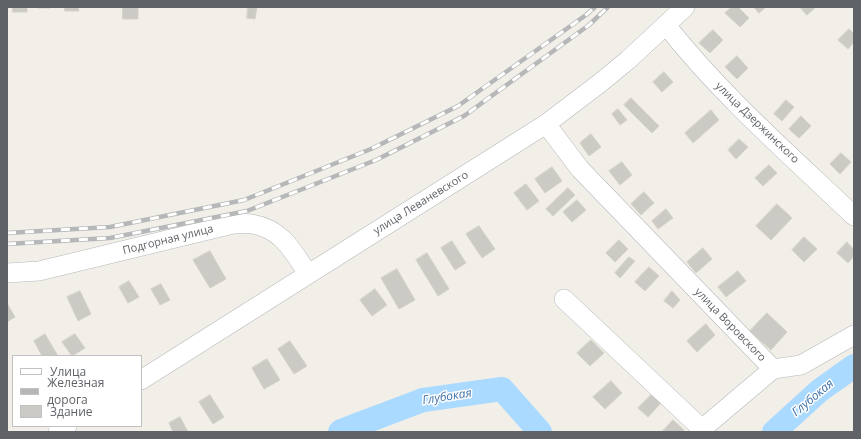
<!DOCTYPE html>
<html>
<head>
<meta charset="utf-8">
<style>
  body { margin:0 }
  #map { position:relative; width:861px; height:439px; overflow:hidden; background:#f1efe8; font-family:"Open Sans",sans-serif }
  canvas { display:block }
  .frame { position:absolute; inset:0; border:8px solid #5f6368; pointer-events:none }
  .legend { position:absolute; left:12px; top:355px; width:130px; height:72px; box-sizing:border-box; background:#fff; border:1px solid #bfc1c3; margin:0; padding:5px 7px; list-style:none; font-size:12px; color:#5f6368 }
  .legend li { display:flex; align-items:center; gap:8px; height:20px }
  .legend b { width:20px; border:1px solid #bfc1c3 }
</style>
</head>
<body>
<div id="map">
<canvas width="861" height="439"></canvas>
<div class="frame"></div>
<ul class="legend">
<li><b style="height:5px;background:#fff"></b>Улица</li>
<li><b style="height:5px;background:#b6b7b8"></b>Железная дорога</li>
<li><b style="height:11px;background:#cccac5"></b>Здание</li>
</ul>
</div>
<script>
const ctx = document.querySelector('canvas').getContext('2d');
ctx.lineJoin = 'round';
function trace(path, color, width, dash) { ctx.strokeStyle = color; ctx.lineWidth = width; ctx.lineCap = dash ? 'butt' : 'round'; ctx.setLineDash(dash || []); ctx.stroke(path); }
function paint(path, color) { ctx.fillStyle = color; ctx.fill(path, 'evenodd'); }
function write(font, color, halo, rows, align = 'center') {
  ctx.font = font + ' "Open Sans",sans-serif'; ctx.lineWidth = 3; ctx.setLineDash([]); ctx.textBaseline = 'middle'; ctx.strokeStyle = halo; ctx.fillStyle = color; for (const [text, x, y, turn = 0] of rows) {
    ctx.save(); ctx.translate(x, y); ctx.rotate((+turn || 0) * Math.PI / 180); ctx.textAlign = isNaN(turn) ? turn : align; if (halo) ctx.strokeText(text, 0, 0); ctx.fillText(text, 0, 0); ctx.restore();
  }
}
trace(new Path2D(`
  M 340,432 L 341,431 L 423,400 L 502,389 L 540,432
  M 774,432 L 819,391 L 854,366`), '#aadaff', 24);
const building = new Path2D(`
  M 13,7 L 27,7 L 27,12 L 13,12 Z
  M 38,7 L 50,7 L 50,8 L 38,8 Z
  M 65,7 L 78,7 L 79,11 L 65,11 Z
  M 123,7 L 138,7 L 138,19 L 123,19 Z
  M 248,7 L 257,7 L 255,19 L 247,18 Z
  M 732,7 L 738,7 L 749,18 L 740,27 L 725,13 Z
  M 754,7 L 766,7 L 759,13 Z
  M 800,7 L 816,7 L 807,15 Z
  M 849,29 L 854,34 L 854,42 L 848,49 L 838,40 Z
  M 713,30 L 723,40 L 710,53 L 699,43 Z
  M 737,56 L 748,68 L 737,79 L 725,67 Z
  M 664,72 L 673,82 L 662,92 L 653,82 Z
  M 631,98 L 659,126 L 652,133 L 624,105 Z
  M 786,100 L 794,107 L 782,121 L 774,114 Z
  M 618,109 L 627,120 L 620,125 L 612,114 Z
  M 711,110 L 719,120 L 693,143 L 685,133 Z
  M 801,116 L 811,126 L 799,138 L 789,129 Z
  M 591,134 L 601,147 L 589,156 L 580,143 Z
  M 739,139 L 748,147 L 736,159 L 728,150 Z
  M 841,153 L 851,162 L 840,174 L 830,164 Z
  M 622,162 L 632,175 L 620,185 L 609,171 Z
  M 769,165 L 777,173 L 763,186 L 755,178 Z
  M 552,167 L 562,181 L 545,193 L 535,179 Z
  M 526,184 L 539,201 L 527,210 L 514,193 Z
  M 568,188 L 575,195 L 553,216 L 546,209 Z
  M 644,192 L 654,203 L 641,215 L 631,204 Z
  M 577,200 L 586,210 L 572,222 L 563,212 Z
  M 777,204 L 792,218 L 771,240 L 756,226 Z
  M 666,209 L 673,218 L 658,229 L 652,221 Z
  M 479,226 L 495,249 L 482,258 L 466,234 Z
  M 804,237 L 817,249 L 804,262 L 792,250 Z
  M 619,240 L 628,249 L 615,262 L 606,253 Z
  M 452,241 L 466,263 L 455,270 L 441,248 Z
  M 847,242 L 854,250 L 854,256 L 848,263 L 837,253 Z
  M 703,248 L 712,259 L 696,273 L 687,262 Z
  M 210,251 L 226,279 L 210,288 L 193,260 Z
  M 427,253 L 449,289 L 438,296 L 416,260 Z
  M 629,257 L 635,261 L 620,278 L 615,273 Z
  M 649,267 L 659,276 L 645,291 L 635,282 Z
  M 397,269 L 415,300 L 399,309 L 381,278 Z
  M 738,271 L 746,281 L 726,297 L 718,287 Z
  M 129,281 L 139,297 L 128,303 L 119,287 Z
  M 161,284 L 170,300 L 160,305 L 151,289 Z
  M 375,289 L 387,305 L 372,316 L 360,300 Z
  M 80,291 L 91,314 L 78,321 L 67,297 Z
  M 672,291 L 680,300 L 673,308 L 664,301 Z
  M 7,303 L 15,317 L 7,322 Z
  M 767,313 L 787,332 L 771,350 L 750,331 Z
  M 706,324 L 715,335 L 697,352 L 687,341 Z
  M 45,334 L 58,356 L 42,356 L 34,341 Z
  M 75,334 L 85,348 L 72,356 L 62,342 Z
  M 591,340 L 604,353 L 590,366 L 577,353 Z
  M 290,341 L 307,366 L 294,374 L 278,349 Z
  M 267,359 L 280,380 L 264,389 L 252,368 Z
  M 611,381 L 622,393 L 605,409 L 593,397 Z
  M 210,395 L 224,417 L 213,424 L 199,402 Z
  M 651,395 L 662,402 L 648,417 L 638,408 Z
  M 180,417 L 188,432 L 173,432 L 169,423 Z
  M 673,420 L 684,430 L 681,432 L 662,432 Z`);
paint(building, '#cccac5');
trace(building, '#d6d1c6', 1);
const minor = new Path2D(`
  M 666,25 C 721,95 789,154 854,216
  M 546,124 L 580,169 L 773,369 L 702,429 L 564,299
  M 7,273 L 39,271 L 233,224 C 239,224 246,223 252,224 C 282,229 293,251 308,274
  M 773,369 L 801,365 L 854,335
  M 141,380 L 546,124 L 600,83 L 628,60 L 685,7
  M 58,432 L 67,426`);
trace(minor, '#b5b8bc', 20);
trace(minor, '#fff', 19);
const rail = new Path2D(`
  M 7,233 L 110,227 L 244,200 L 371,149 L 458,106 L 586,15 L 595,7
  M 7,244 L 110,238 L 247,211 L 376,160 L 464,116 L 589,25 L 608,7`);
trace(rail, '#b6b7b8', 4.5);
trace(rail, '#fff', 3, [9]);
write('11px', '#5f6368', '#fff', [
  ["улица Дзержинского",757,123,44],
  ["улица Леваневского",421,203,-32],
  ["Подгорная улица",168,240,-14],
  ["улица Воровского",730,325,46]
]);
write('italic 12px', '#4174aa', '#fff', [
  ["Глубокая",447,397,-9],
  ["Глубокая",813,398,-40]
]);
</script>
</body>
</html>
